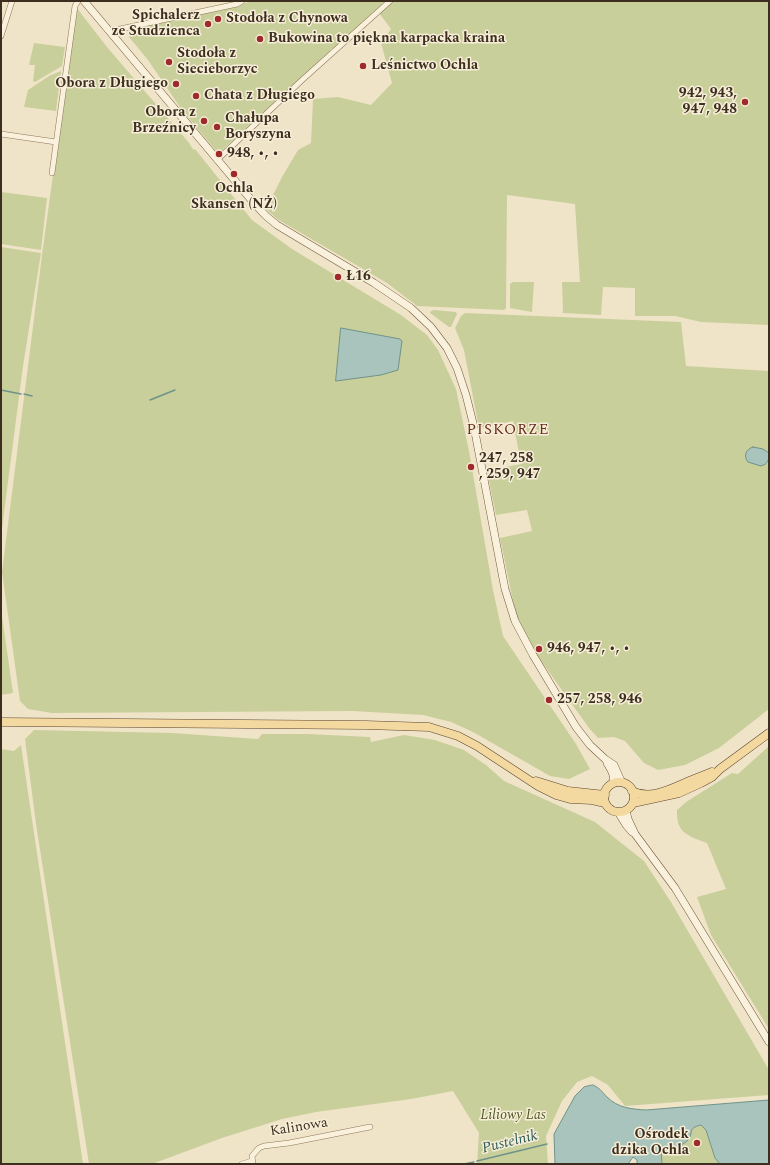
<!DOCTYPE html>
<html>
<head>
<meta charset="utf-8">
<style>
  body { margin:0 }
  #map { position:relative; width:770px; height:1165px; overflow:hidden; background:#f0e4c8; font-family:Spectral,serif }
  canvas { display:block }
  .frame { position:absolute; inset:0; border:2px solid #3d2e20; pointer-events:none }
</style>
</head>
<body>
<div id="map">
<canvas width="770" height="1165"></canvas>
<div class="frame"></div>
</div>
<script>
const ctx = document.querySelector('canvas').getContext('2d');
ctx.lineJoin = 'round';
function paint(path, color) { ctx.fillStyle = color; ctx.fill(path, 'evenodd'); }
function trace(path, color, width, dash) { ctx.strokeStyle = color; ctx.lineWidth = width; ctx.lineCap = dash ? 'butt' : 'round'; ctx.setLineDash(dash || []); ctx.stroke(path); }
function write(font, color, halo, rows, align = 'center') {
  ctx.font = font + ' Spectral,serif'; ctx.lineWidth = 3; ctx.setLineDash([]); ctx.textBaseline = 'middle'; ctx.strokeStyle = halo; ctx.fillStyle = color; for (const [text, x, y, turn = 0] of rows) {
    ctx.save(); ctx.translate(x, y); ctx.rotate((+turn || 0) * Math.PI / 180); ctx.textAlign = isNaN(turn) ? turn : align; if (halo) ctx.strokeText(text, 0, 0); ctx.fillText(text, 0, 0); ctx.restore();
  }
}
paint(new Path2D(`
  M 254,1 L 769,1 L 769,325 L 701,322 L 675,316 L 635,316 L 635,288 L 603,287 L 601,315 L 563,313 L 562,282 L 580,282 L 575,204 L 507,195 L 506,308 L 504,310 L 417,306 L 387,283 L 277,219 L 266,209 L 282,177 L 298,150 L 311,143 L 313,99 L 338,97 L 371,105 L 392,83 L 381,43 L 391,29 L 379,13 L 336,47 L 331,49 L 330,51 L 220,152 L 217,152 L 182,110 L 148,60 L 129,37 L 135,28 Z
  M 76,7 L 107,47 L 190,144 L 190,145 L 194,150 L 195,149 L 252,220 L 292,249 L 401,315 L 427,335 L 438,350 L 456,389 L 469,451 L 493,590 L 503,636 L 576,744 L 590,769 L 569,779 L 550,776 L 473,732 L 451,722 L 423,715 L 352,711 L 52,713 L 28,709 L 20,701 L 2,572 L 42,255 Z
  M 34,43 L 65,47 L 62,66 L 35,82 L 33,81 L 35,65 L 29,65 Z
  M 61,71 L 56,111 L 24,107 L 28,90 L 49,76 Z
  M 1,192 L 47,198 L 41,250 L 1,244 Z
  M 1,247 L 41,253 L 23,366 L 1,536 Z
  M 513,282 L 534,282 L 532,312 L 510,308 L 510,284 Z
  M 434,310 L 456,312 L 457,314 L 451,327 L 449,327 L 430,313 L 431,311 Z
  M 465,313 L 681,322 L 686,366 L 769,371 L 769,709 L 719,748 L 685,765 L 658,770 L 644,763 L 625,741 L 614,737 L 598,738 L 589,728 L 519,630 L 500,538 L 532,531 L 527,510 L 496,515 L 487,471 L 521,464 L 513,421 L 479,428 L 464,350 L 455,328 L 461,316 Z
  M 1,609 L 13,693 L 1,695 Z
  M 34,730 L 172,733 L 258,739 L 262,734 L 308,734 L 370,737 L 371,742 L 404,735 L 435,740 L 464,750 L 486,765 L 504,781 L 595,822 L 644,861 L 671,902 L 769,1070 L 769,1095 L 625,1106 L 608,1085 L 592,1076 L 577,1082 L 562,1101 L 546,1136 L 548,1164 L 477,1164 L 479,1133 L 453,1091 L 411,1099 L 316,1112 L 282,1119 L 222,1138 L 152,1164 L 89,1164 L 36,824 L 25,739 Z
  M 21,745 L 83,1164 L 1,1164 L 1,749 L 14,751 Z
  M 769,746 L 769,1029 L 711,935 L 697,897 L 726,889 L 707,843 C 688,836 676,833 677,810 L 686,802 L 732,773 L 738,774 Z
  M 701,1125 L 706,1130 L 715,1158 L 720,1164 L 662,1164 L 661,1151 C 670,1150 681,1147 688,1140 C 694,1133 687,1128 701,1125 Z`), '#c9cf9b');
const water = new Path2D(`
  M 341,328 L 400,339 L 402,341 L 398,370 L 381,375 L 336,381 Z
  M 753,447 L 763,449 L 769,453 C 769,460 768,464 761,466 L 748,462 C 743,456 746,449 753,447 Z
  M 593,1085 C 600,1088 602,1092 607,1097 C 618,1108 631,1109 646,1110 L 769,1100 L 769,1164 L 720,1164 L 715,1158 L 706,1130 L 701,1125 C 687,1128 694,1133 688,1140 C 681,1147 670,1150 661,1151 L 662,1164 L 637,1164 L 637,1160 L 633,1157 L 628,1164 L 555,1164 L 554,1134 L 575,1096 L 584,1087 Z`);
paint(water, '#a9c4bc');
trace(water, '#6f938a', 1);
trace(new Path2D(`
  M 1,390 L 21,394
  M 24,394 L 32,396
  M 150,400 L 175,390
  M 477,1161 L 547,1144
  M 464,1164 L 474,1162`), '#6f938a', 1.5);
const street = new Path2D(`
  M 112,35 L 120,29 L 237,4 L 242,1
  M 1,36 L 12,1
  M 1,134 L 56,142
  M 217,160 L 301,81 L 390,1
  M 52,173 L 75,6 L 78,1
  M 242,1164 L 252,1161
  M 253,1164 L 252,1156 L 259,1148 L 264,1146 L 289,1143 L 370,1127`);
const secondary = new Path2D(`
  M 84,1 L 253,202 L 266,216 L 277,225 L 374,283 L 411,308 L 431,327 L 447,348 L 457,368 L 466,395 L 474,427 L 505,589 L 515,621 L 533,655 L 576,727 L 590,745 L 605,759 L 614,765 L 621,781 L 624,783
  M 607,763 C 611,770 616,777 612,784
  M 626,810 L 628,819 L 635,834 L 675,888 L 769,1042
  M 618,812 L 626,825 L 632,832`);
const primary = new Path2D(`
  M 1,722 L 366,725 L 429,727 L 458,736 L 477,746 L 538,786 L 556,795 L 570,799 L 592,800 L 605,803
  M 536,781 L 568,791 L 605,795
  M604 797a15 15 0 1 1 30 0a15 15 0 1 1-30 0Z
  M 632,791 C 652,801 674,787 692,780 C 698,777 705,775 712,772
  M 633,803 L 679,793 L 701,783 L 712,777 L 720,769 L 769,733`);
trace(street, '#8d765c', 6);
trace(secondary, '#6f573f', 8);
trace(primary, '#5b4430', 9);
trace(street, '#faf1dc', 5);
trace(secondary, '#faf1dc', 7);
trace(primary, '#f3d9a0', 8);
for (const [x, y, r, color] of [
  [218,19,4,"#9e2a2b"],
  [208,24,4,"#9e2a2b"],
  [260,39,4,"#9e2a2b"],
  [169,62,4,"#9e2a2b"],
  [363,66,4,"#9e2a2b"],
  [176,84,4,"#9e2a2b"],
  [196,96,4,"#9e2a2b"],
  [745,102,4,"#9e2a2b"],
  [204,121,4,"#9e2a2b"],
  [217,127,4,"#9e2a2b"],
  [219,154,4,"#9e2a2b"],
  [234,174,4,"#9e2a2b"],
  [338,277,4,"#9e2a2b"],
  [471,467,4,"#9e2a2b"],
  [539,649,4,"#9e2a2b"],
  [549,700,4,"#9e2a2b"],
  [697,1143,4,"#9e2a2b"]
]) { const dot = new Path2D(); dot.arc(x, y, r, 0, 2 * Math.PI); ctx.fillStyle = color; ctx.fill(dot); trace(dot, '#f7eed8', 1.5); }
write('bold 14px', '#3d2e20', '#f7eed8', [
  ["Spichalerz",200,16,"right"],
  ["ze Studzienca",200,32,"right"],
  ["Stodoła z Chynowa",226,19],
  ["Bukowina to piękna karpacka kraina",268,39],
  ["Stodoła z",177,54],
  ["Siecieborzyc",177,70],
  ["Leśnictwo Ochla",371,66],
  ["Obora z Długiego",168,84,"right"],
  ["942, 943,",737,94,"right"],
  ["947, 948",737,110,"right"],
  ["Chata z Długiego",204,96],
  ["Obora z",196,113,"right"],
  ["Brzeźnicy",196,129,"right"],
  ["Chałupa",225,119],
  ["Boryszyna",225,135],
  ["948, •, •",227,154],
  ["Ochla",234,189,"center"],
  ["Skansen (NŻ)",234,205,"center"],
  ["Ł16",346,277],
  ["247, 258",479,459],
  [", 259, 947",479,475],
  ["946, 947, •, •",547,649],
  ["257, 258, 946",557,700],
  ["Ośrodek",689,1135,"right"],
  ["dzika Ochla",689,1151,"right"]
], 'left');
write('italic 14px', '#4d5a26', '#f7eed8', [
  ["Liliowy Las",513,1116]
]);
write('14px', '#3d2e20', '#f7eed8', [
  ["Kalinowa",299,1128,-9]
]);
ctx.letterSpacing = '1px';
write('15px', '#6b2e1e', '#f7eed8', [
  ["PISKORZE",508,431]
]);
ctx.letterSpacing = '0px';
write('italic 15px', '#2f5d5a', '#f7eed8', [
  ["Pustelnik",510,1143,-14]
]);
</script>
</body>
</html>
